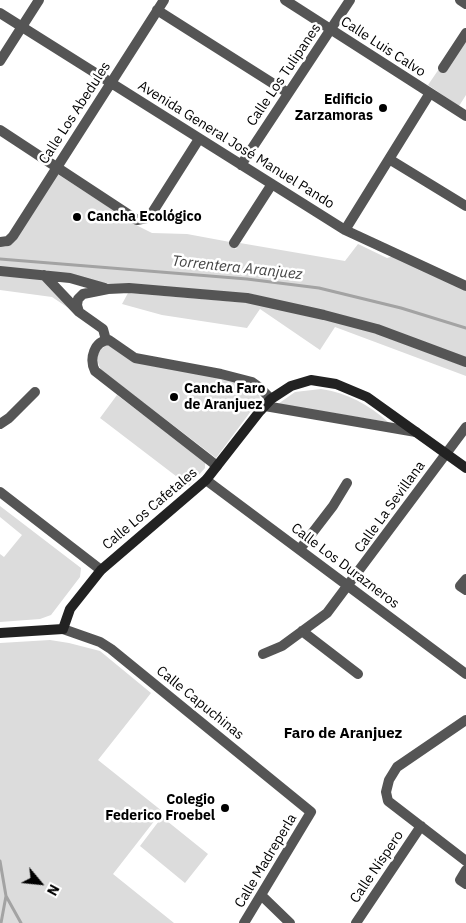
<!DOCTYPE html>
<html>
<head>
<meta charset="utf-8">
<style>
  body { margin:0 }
  #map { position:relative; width:466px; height:923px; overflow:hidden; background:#fff; font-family:"IBM Plex Sans",sans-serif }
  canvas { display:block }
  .north { position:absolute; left:15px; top:858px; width:50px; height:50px; -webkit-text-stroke:4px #fff; paint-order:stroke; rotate:118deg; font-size:14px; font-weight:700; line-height:20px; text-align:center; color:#000 }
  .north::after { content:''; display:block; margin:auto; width:18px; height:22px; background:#000; clip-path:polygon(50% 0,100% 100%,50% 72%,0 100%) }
</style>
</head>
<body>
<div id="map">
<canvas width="466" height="923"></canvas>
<div class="north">N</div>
</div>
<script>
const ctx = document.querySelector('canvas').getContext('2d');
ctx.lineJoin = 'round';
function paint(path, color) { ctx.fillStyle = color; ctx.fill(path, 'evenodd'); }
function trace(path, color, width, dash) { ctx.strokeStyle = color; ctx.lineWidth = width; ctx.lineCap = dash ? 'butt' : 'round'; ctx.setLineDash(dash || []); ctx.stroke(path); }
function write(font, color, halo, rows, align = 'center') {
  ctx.font = font + ' "IBM Plex Sans",sans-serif'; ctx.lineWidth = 5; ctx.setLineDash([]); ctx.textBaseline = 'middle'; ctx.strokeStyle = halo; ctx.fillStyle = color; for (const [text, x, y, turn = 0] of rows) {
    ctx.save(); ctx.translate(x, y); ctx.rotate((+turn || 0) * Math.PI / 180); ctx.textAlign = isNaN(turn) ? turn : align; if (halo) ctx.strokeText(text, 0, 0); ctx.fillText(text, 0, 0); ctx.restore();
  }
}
paint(new Path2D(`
  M 466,39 L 466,95 L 459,106 L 428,85 L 441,66 Z
  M 57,175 L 59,175 L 138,226 L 152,233 L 187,234 L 230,242 L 229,244 L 236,249 L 240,243 L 345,261 L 358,244 L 387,258 L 394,256 L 466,291 L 466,358 L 252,294 L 97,283 L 0,267 L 0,246 L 5,247 L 12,244 Z
  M 0,274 L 43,278 L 73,311 L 52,297 L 0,290 Z
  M 128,293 L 263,304 L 373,332 L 466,367 L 466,376 L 335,327 L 320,350 L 260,309 L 247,328 L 162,315 L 122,304 Z
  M 107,345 L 253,387 L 259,393 L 260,399 L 216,458 L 101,370 C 96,359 95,352 107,345 Z
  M 321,389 C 347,393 368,404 388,422 L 278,404 L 295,392 Z
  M 117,395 L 202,459 L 205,463 L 205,468 L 189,486 L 100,418 Z
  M 0,506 L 81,568 L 80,577 L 51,615 L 40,619 L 0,622 L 0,554 L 4,557 L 22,535 L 0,517 Z
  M 50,640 L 69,643 L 100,651 L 151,693 L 98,760 L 162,811 L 113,874 L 174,923 L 0,923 L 0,643 Z
  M 162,817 L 208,854 L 185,883 L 140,846 Z`), '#dcdcdc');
trace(new Path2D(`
  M 0,259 L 247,279 L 319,288 L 401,308 L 466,328
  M 0,861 L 6,896 L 1,923
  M 6,896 L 21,923`), '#a3a3a3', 3);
trace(new Path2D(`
  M 285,0 L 466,116
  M 460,0 L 466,4
  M 157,10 L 288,93
  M 0,13 L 345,230 L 466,286
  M 0,61 L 39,0
  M 443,68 L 466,33
  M 0,130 L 137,220 L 147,218 L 152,213 L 199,139
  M 389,159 L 466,206
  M 241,165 L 350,0
  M 345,230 L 430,93
  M 0,242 L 8,241 L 13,236 L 164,0
  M 234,243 L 272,184
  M 0,271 L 70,278 L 105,288
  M 44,275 L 79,312 L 103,329 L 106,340
  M 79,312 L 77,305 L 78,299 L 83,294 L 108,289 L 129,288 L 247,298 L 324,315 L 377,329 L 466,362
  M 265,406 L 416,432
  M 0,424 L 9,418 L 35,392
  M 217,466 L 95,371 C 89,359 94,341 109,340 L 135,358 L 221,374 L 252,382 L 259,387 L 271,399
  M 206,480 L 466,674
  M 0,492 L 101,570
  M 300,549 L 333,506 L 347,483
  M 466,579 L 460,586 L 466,590
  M 63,629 L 100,642 L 111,649 L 311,812 L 244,923
  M 302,631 L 358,674
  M 263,654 L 282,646 L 327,613 L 466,427
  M 466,720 L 397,767 L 389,780 L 386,792 L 388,801 L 466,861
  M 466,870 L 460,880 L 466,884
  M 261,895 L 290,923
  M 356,923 L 421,826`), '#555', 10);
trace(new Path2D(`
  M 0,633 L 63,629 L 70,609 L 101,570 L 206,480 L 260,411 L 271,399 L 291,386 L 311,380 L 336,384 L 367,397 L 466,468`), '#222', 10);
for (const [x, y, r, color] of [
  [383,108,5,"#000"],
  [77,217,5,"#000"],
  [174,397,5,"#000"],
  [225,808,5,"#000"]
]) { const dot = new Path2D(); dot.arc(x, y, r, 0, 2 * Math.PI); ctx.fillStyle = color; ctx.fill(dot); trace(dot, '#fff', 2); }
write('14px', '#000', '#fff', [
  ["Calle Luis Calvo",383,47,33],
  ["Calle Los Tulipanes",284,75,-56],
  ["Calle Los Abedules",75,113,-57],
  ["Avenida General José Manuel Pando",236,145,32],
  ["Calle La Sevillana",390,507,-54],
  ["Calle Los Cafetales",150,509,-40],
  ["Calle Los Durazneros",345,566,37],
  ["Calle Capuchinas",200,703,39],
  ["Calle Madreperla",266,861,-59],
  ["Calle Níspero",377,867,-56]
]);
write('bold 14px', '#000', '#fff', [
  ["Edificio",373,100],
  ["Zarzamoras",373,116],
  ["Cancha Ecológico",87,217,"left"],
  ["Cancha Faro",184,389,"left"],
  ["de Aranjuez",184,405,"left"],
  ["Colegio",215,800],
  ["Federico Froebel",215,816]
], 'right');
write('italic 15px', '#444', '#fff', [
  ["Torrentera Aranjuez",237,268,6]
]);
write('bold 15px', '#000', '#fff', [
  ["Faro de Aranjuez",343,734]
]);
</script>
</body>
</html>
